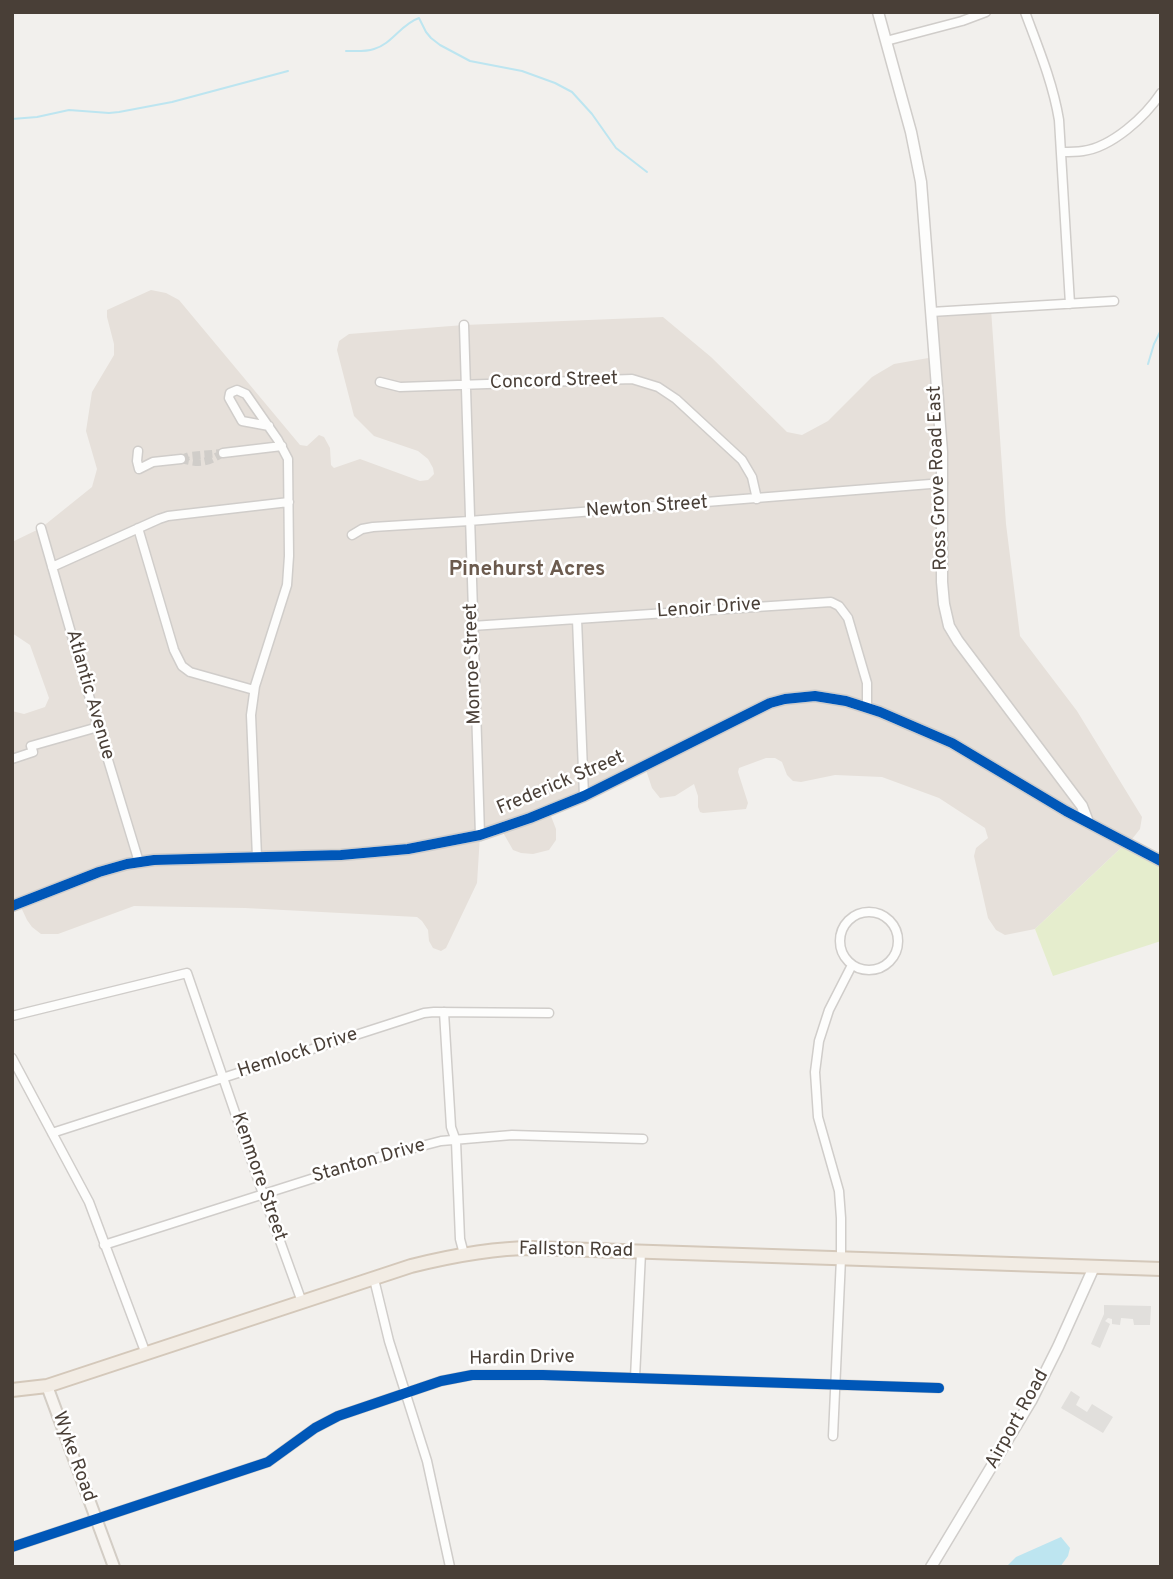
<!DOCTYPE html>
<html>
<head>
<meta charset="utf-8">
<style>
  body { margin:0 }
  #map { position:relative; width:1173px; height:1579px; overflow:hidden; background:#f2f0ed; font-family:Overpass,sans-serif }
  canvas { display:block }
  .frame { position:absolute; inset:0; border:14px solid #493f37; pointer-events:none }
</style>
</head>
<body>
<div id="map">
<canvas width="1173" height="1579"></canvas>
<div class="frame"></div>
</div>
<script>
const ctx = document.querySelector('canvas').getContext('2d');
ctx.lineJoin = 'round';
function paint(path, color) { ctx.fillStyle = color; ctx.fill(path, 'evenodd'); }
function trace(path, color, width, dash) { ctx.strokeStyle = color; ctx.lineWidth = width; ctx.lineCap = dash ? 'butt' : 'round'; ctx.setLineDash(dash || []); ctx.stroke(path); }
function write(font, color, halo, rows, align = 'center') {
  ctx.font = font + ' Overpass,sans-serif'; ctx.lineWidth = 5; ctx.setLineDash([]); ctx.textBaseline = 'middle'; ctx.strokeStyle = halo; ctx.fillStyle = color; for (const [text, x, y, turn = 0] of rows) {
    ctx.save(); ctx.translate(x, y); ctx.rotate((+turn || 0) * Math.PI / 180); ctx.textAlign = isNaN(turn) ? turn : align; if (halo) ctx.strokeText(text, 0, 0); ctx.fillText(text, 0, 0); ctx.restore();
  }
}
paint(new Path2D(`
  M 151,290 L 166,293 L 179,300 L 300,445 L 307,446 L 319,435 L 324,437 L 330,448 L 331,465 L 334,468 L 360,459 L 420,481 L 428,480 L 434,474 L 433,468 L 428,459 L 418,451 L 374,436 L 354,416 L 337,350 L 339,341 L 349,334 L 464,325 L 663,317 L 711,357 L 787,432 L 802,435 L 828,421 L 872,377 L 894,364 L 934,357 L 931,312 L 991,309 L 1006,524 L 1020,636 L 1077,711 L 1142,817 L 1140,829 L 1129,843 L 1122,847 L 1035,929 L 1005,935 L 996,930 L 988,918 L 974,856 L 976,848 L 988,838 L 985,828 L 939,798 L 882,777 L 835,775 L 801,782 L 793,781 L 787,775 L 782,762 L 775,758 L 766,758 L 739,768 L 738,772 L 748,803 L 746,809 L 703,813 L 700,812 L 698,807 L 698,796 L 694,784 L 675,796 L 660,798 L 652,788 L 645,767 L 549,811 L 556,829 L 556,840 L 549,850 L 533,854 L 521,853 L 513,850 L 501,829 L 480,835 L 477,883 L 446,948 L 441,951 L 433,948 L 429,941 L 428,930 L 422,921 L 417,917 L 245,908 L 134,906 L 58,934 L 41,934 L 32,927 L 27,920 L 19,903 L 12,906 L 12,711 L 24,714 L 45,707 L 49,698 L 30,645 L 12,633 L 12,542 L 41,528 L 92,487 L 97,469 L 86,431 L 92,392 L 114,355 L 114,344 L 107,317 L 107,310 Z`), '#e6e0da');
paint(new Path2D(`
  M 1122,847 L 1161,866 L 1161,941 L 1053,976 L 1035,929 Z`), '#e5edcd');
paint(new Path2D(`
  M 1104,1305 L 1151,1306 L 1150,1325 L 1134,1325 L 1133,1319 L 1121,1318 L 1120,1325 L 1112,1324 L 1112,1319 L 1108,1318 L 1105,1321 L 1110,1324 L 1100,1348 L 1091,1344 L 1104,1314 Z
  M 1071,1391 L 1080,1397 L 1076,1405 L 1087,1412 L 1092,1404 L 1113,1417 L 1103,1433 L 1061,1408 Z`), '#e1dfdc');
paint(new Path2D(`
  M 1061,1537 L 1070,1548 L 1068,1556 L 1060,1567 L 1006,1567 L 1016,1557 Z`), '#bde5f0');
trace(new Path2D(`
  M 346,51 C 355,51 365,52 374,49 C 392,44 401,24 419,18 L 426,32 L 431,38 L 440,45 L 470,61 L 522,71 L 555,83 L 572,92 L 592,114 L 616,148 L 647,172
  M 12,119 L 37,117 L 69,110 L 109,113 L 119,112 L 172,102 L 288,71
  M 1148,364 L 1154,344 L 1161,330`), '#bde5f0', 2);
trace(new Path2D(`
  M 181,459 C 201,464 206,463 223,453
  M 181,459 L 189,456 L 222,453`), '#d0cdc9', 8, [8, 4]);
const minor = new Path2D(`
  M 1025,12 C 1038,47 1053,83 1059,120 L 1070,304
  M 886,41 L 962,21 L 986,12
  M 1061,152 C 1068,152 1076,152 1083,151 C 1112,147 1145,117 1161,93
  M 931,312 L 1114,301
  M 464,325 L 480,835
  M 380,382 L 400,387 L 632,379 L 658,387 L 676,399 L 742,460 L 752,477 L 757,499
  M 138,451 L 137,461 L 139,469 L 153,462 L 181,459
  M 223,453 L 282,446
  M 41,528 L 98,727 L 139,862
  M 138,528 L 174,650 L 182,666 L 190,672 L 254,690
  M 352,535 L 362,529 L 373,527 L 469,521 L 943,483
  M 52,567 L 159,519 L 168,516 L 289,502
  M 577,619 L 584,796
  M 472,626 L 831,602 L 839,606 L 848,618 L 867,683 L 867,707
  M 12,759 L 33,752 L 31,746 L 98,727
  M 257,857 L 251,715 L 255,686 L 287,585 L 289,556 L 288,459 L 278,440 L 246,394 L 237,390 L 230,393 L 229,398 L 242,421 L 269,426
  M840 941a29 29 0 1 1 58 0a29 29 0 1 1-58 0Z
  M 444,1012 L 451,1127 L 456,1141 L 460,1239 L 464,1254
  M 12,1016 L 187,973 L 263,1194 L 302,1302
  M 12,1058 L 89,1202 L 146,1354
  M 52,1133 L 424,1013 L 434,1012 L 549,1013
  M 104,1245 L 383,1156 L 441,1141 L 512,1135 L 643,1139
  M 374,1279 L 389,1341 L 427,1461 L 450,1567
  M 635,1378 L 641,1252
  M 833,1436 L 841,1258 L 841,1218 L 839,1191 L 818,1117 L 815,1072 L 819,1041 L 829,1010 L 852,965
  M 12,1547 L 268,1462 L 315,1428 L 338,1416 L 441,1381 L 472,1375 L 543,1375 L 939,1388`);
const tertiary = new Path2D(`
  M 878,12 L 911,132 L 921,182 L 942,452 L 942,582 L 944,604 L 949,626 L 958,641 L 1082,806 L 1088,822
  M 12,906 L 99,872 L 127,864 L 154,860 L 341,855 L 408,849 L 480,835 L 530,818 L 584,796 L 770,703 L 785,699 L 815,696 L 846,701 L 880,712 L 952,743 L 1066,811 L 1161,861
  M 931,1567 L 1031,1401 L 1058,1347 L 1094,1267`);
const secondary = new Path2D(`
  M 47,1386 L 114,1567`);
const primary = new Path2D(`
  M 12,1390 L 47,1386 L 411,1266 C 451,1256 492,1248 533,1248 L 1161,1269`);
trace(minor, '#d0cdca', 11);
trace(tertiary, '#d0cdca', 13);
trace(secondary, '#d3cdc5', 14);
trace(primary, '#d4c8ba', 16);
trace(minor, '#fdfdfc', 8);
trace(tertiary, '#fdfdfc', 10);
trace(secondary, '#f7f4f0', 10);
trace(primary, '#f2ece4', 12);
trace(new Path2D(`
  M 12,906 L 99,872 L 127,864 L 154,860 L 341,855 L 408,849 L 480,835 L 530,818 L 584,796 L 770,703 L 785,699 L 815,696 L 846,701 L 880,712 L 952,743 L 1066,811 L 1161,861
  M 12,1547 L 268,1462 L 315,1428 L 338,1416 L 441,1381 L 472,1375 L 543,1375 L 939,1388`), '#0057b8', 10);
write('19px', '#493f37', '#fff', [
  ["Concord Street",554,382,-2],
  ["Ross Grove Road East",939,478,-92],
  ["Newton Street",647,508,-4],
  ["Lenoir Drive",709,609,-4],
  ["Monroe Street",474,664,-92],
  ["Atlantic Avenue",89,695,74],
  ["Frederick Street",561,784,-23],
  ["Hemlock Drive",298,1054,-18],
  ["Stanton Drive",369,1162,-16],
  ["Kenmore Street",258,1177,71],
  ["Fallston Road",576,1251,1],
  ["Hardin Drive",522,1359,-1],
  ["Airport Road",1018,1420,-61],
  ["Wyke Road",73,1457,70]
]);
write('bold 21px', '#6c5b4e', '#fff', [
  ["Pinehurst Acres",527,571]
]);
</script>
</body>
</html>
